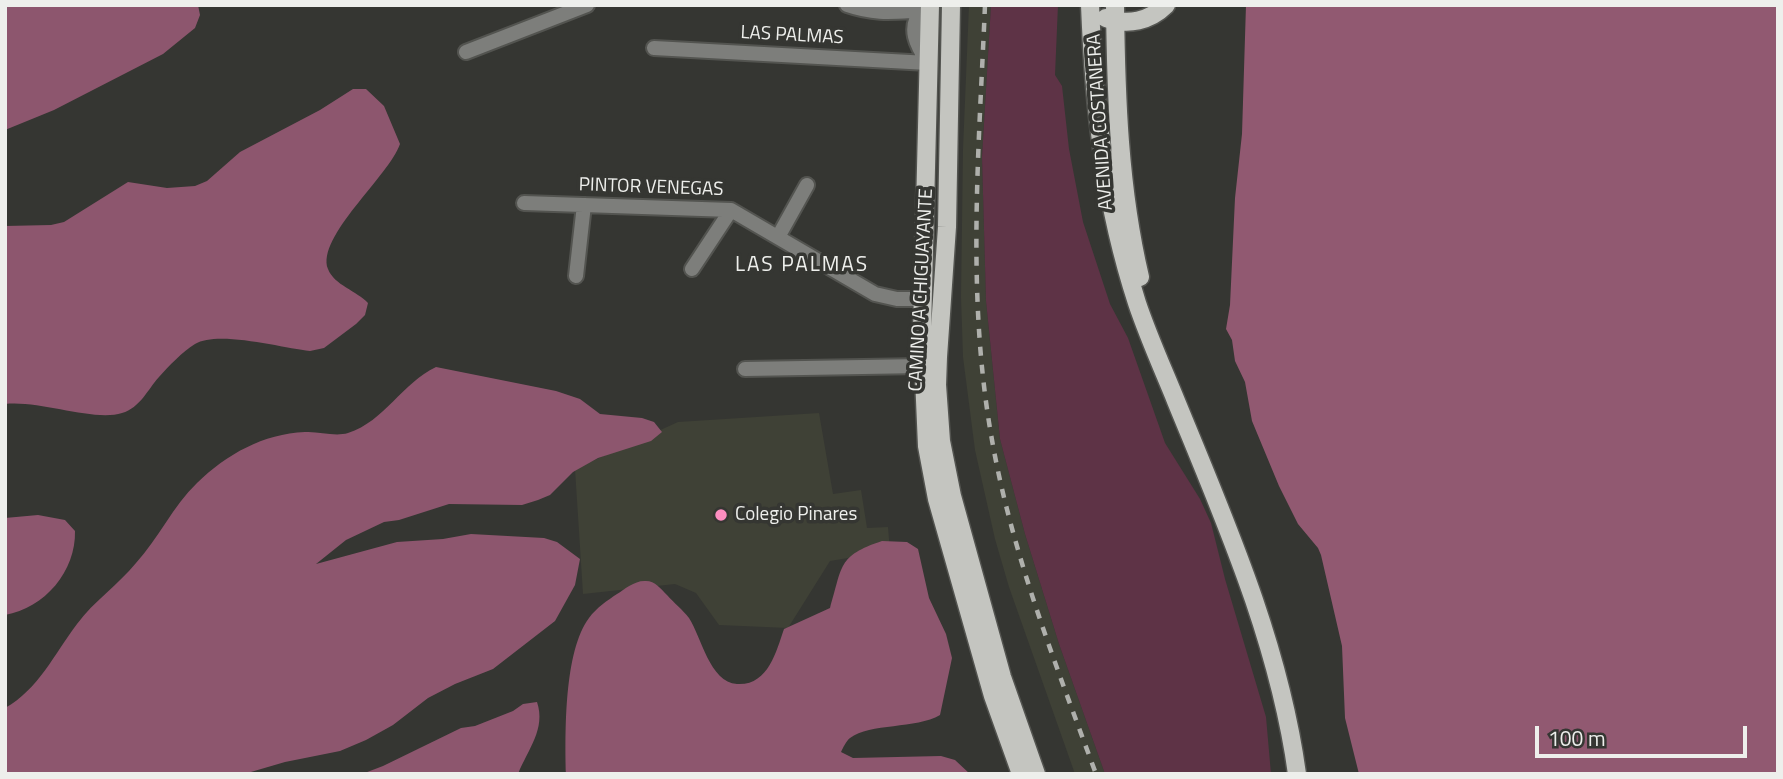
<!DOCTYPE html>
<html>
<head>
<meta charset="utf-8">
<style>
  body { margin:0 }
  #map { position:relative; width:1783px; height:779px; overflow:hidden; background:#353632; font-family:"Titillium Web",sans-serif }
  canvas { display:block }
  .frame { position:absolute; inset:0; border:7px solid #eeefec; pointer-events:none }
  .scale { position:absolute; left:1535px; top:726px; width:212px; height:32px; box-sizing:border-box; border:4px solid #eeefec; border-top:0; padding-left:9px; font-size:21px; line-height:24px; white-space:nowrap; color:#eeefec; -webkit-text-stroke:5px #353632; paint-order:stroke }
</style>
</head>
<body>
<div id="map">
<canvas width="1783" height="779"></canvas>
<div class="frame"></div>
<div class="scale">100 m</div>
</div>
<script>
const ctx = document.querySelector('canvas').getContext('2d');
ctx.lineJoin = 'round';
function paint(path, color) { ctx.fillStyle = color; ctx.fill(path, 'evenodd'); }
function trace(path, color, width, dash) { ctx.strokeStyle = color; ctx.lineWidth = width; ctx.lineCap = dash ? 'butt' : 'round'; ctx.setLineDash(dash || []); ctx.stroke(path); }
function write(font, color, halo, rows, align = 'center') {
  ctx.font = font + ' "Titillium Web",sans-serif'; ctx.lineWidth = 7; ctx.setLineDash([]); ctx.textBaseline = 'middle'; ctx.strokeStyle = halo; ctx.fillStyle = color; for (const [text, x, y, turn = 0] of rows) {
    ctx.save(); ctx.translate(x, y); ctx.rotate((+turn || 0) * Math.PI / 180); ctx.textAlign = isNaN(turn) ? turn : align; if (halo) ctx.strokeText(text, 0, 0); ctx.fillText(text, 0, 0); ctx.restore();
  }
}
paint(new Path2D(`
  M 969,5 L 991,5 L 982,157 L 986,301 L 1000,439 L 1025,534 L 1059,644 L 1105,774 L 1075,774 L 1009,587 L 995,539 L 975,450 L 963,357 L 961,297 L 963,149 Z
  M 819,413 L 833,494 L 861,490 L 867,528 L 888,527 L 890,551 L 830,561 L 788,628 L 719,625 L 696,593 L 675,584 L 583,594 L 575,469 L 678,422 Z`), '#3f4136');
paint(new Path2D(`
  M 991,5 L 1058,5 L 1055,75 L 1062,86 L 1069,149 L 1083,222 L 1110,304 L 1128,338 L 1165,443 L 1200,499 L 1211,523 L 1225,579 L 1266,717 L 1271,774 L 1105,774 L 1059,644 L 1025,534 L 1000,439 L 986,301 L 982,157 Z`), '#5e3346');
paint(new Path2D(`
  M 5,5 L 198,5 L 200,15 L 195,28 L 163,54 L 54,110 L 5,130 Z
  M 353,89 L 366,89 L 384,106 L 400,144 C 389,176 316,237 328,269 C 334,285 357,291 368,303 L 365,315 L 356,324 L 324,348 L 310,351 C 282,348 218,330 195,344 C 182,352 169,366 159,377 C 148,389 140,408 122,413 C 94,422 40,400 5,404 L 5,226 L 51,225 L 64,222 L 128,182 L 167,188 L 195,186 L 207,181 L 240,152 L 320,110 Z
  M 436,367 L 556,391 L 580,399 L 600,414 L 642,418 L 654,422 L 662,432 L 651,441 L 598,458 L 573,472 L 550,495 L 538,500 L 522,505 L 449,504 L 399,520 L 384,522 L 346,540 L 316,564 L 397,542 L 443,539 L 471,534 L 544,538 L 557,542 L 580,559 L 575,585 L 555,621 L 493,669 L 455,684 L 428,698 L 393,725 L 366,740 L 340,751 L 285,762 L 244,774 L 5,774 L 5,708 C 38,690 55,653 77,624 C 94,601 118,585 136,563 C 158,539 173,506 197,483 C 227,454 263,434 305,432 C 319,431 334,437 348,433 C 385,421 402,383 436,367 Z
  M 38,515 L 65,520 L 75,531 C 76,571 45,608 5,615 L 5,518 Z
  M 882,541 L 907,542 L 918,549 L 929,598 L 946,634 L 952,658 L 940,715 C 916,729 870,723 850,738 C 846,741 843,748 841,752 L 853,758 L 941,756 L 955,760 L 970,774 L 566,774 C 565,733 564,651 589,618 C 596,608 608,600 617,594 C 625,589 635,580 646,581 C 655,581 661,589 667,595 C 674,603 683,610 689,618 C 701,636 710,683 737,684 C 768,686 776,652 784,629 L 830,608 C 843,566 837,556 882,541 Z
  M 537,702 C 546,729 528,749 518,774 L 362,774 L 383,766 L 461,728 L 475,726 L 513,711 L 523,704 Z`), '#8d566e');
paint(new Path2D(`
  M 1246,5 L 1778,5 L 1778,774 L 1359,774 L 1345,718 L 1342,646 L 1321,555 L 1318,548 L 1298,524 L 1279,486 L 1252,421 L 1245,382 L 1235,361 L 1232,340 L 1226,329 L 1230,305 L 1235,198 L 1242,134 Z`), '#915971');
const minor = new Path2D(`
  M 847,5 C 879,16 898,11 930,10
  M 923,10 C 906,27 917,46 928,63
  M 654,48 L 928,63
  M 466,52 L 587,5
  M 524,203 L 731,210 L 875,294 L 897,299 L 922,299
  M 778,237 L 807,185
  M 692,269 L 731,210
  M 576,276 L 584,205
  M 745,369 L 922,366`);
const primary = new Path2D(`
  M 930,5 L 922,331 L 927,446 L 937,499 L 993,696 L 1021,774
  M 951,5 L 947,227 L 938,357 L 937,385 L 941,441 L 952,496 L 1002,677 L 1036,774
  M 1090,5 C 1094,107 1105,205 1137,303 C 1148,336 1163,369 1176,401 C 1226,523 1279,643 1297,774
  M 1115,5 C 1116,97 1119,188 1140,277
  M 1106,18 C 1128,26 1150,21 1166,5`);
trace(minor, '#535450', 18);
trace(primary, '#535450', 21);
trace(minor, '#7d7e7b', 14);
trace(primary, '#c4c5c0', 18);
trace(new Path2D(`
  M 985,5 C 979,150 966,296 992,440 C 1012,554 1056,665 1096,774`), '#afb0ac', 4.5, [9, 9]);
for (const [x, y, r, color] of [
  [721,515,7,"#fd8ec0"]
]) { const dot = new Path2D(); dot.arc(x, y, r, 0, 2 * Math.PI); ctx.fillStyle = color; ctx.fill(dot); trace(dot, '#353632', 2.5); }
write('19px', '#eeefec', '#353632', [
  ["LAS PALMAS",792,36,3],
  ["AVENIDA COSTANERA",1101,122,-94],
  ["PINTOR VENEGAS",651,188,2],
  ["CAMINO A CHIGUAYANTE",922,290,-87]
]);
write('19px', '#eeefec', '#353632', [
  ["Colegio Pinares",735,515]
], 'left');
ctx.letterSpacing = '2px';
write('21px', '#eeefec', '#353632', [
  ["LAS PALMAS",802,266]
]);
ctx.letterSpacing = '0px';
</script>
</body>
</html>
